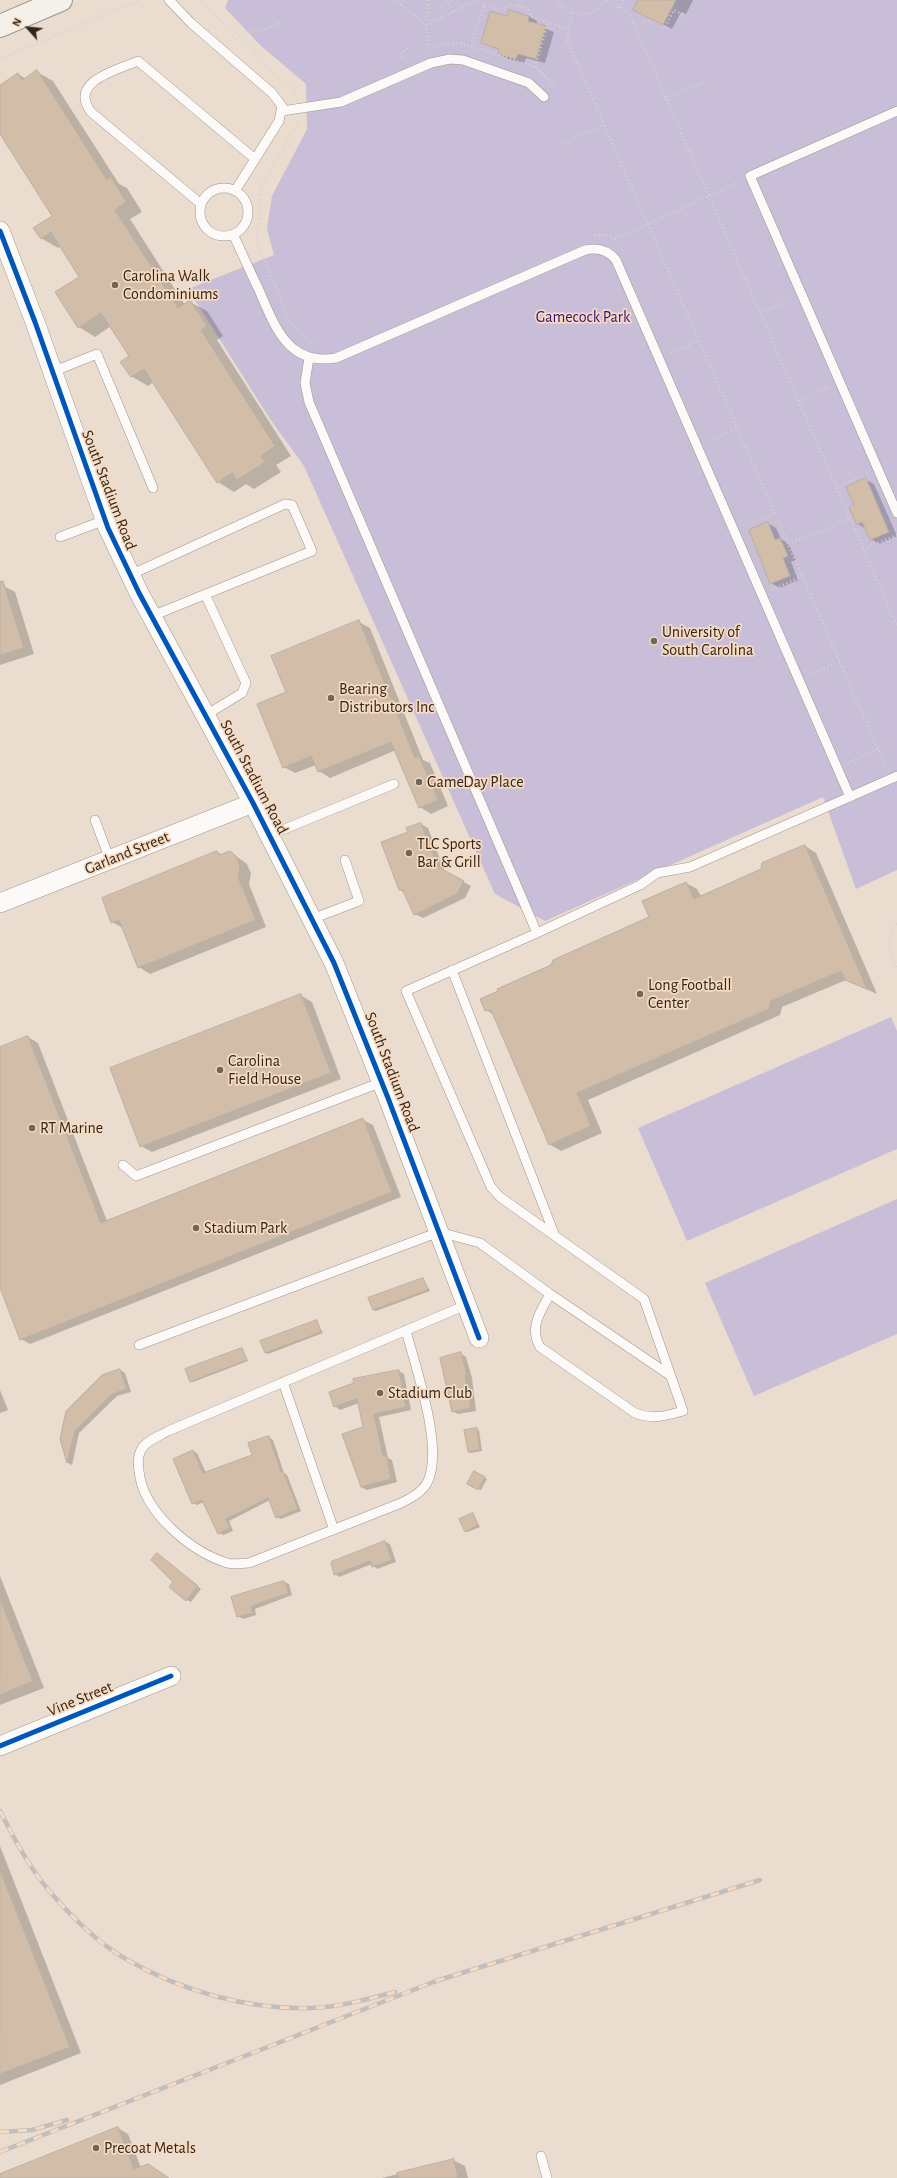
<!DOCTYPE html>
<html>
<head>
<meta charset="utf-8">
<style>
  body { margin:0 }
  #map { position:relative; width:897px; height:2178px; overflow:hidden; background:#eadcce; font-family:"Alegreya Sans",sans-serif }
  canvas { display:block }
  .north { position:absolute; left:8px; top:8px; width:40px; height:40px; -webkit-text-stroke:3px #f6dbc2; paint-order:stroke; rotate:297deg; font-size:11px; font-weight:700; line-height:16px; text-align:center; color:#30261c }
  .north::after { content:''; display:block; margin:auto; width:14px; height:18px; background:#30261c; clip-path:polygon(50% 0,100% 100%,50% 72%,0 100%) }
</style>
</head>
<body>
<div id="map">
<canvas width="897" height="2178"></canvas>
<div class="north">N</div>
</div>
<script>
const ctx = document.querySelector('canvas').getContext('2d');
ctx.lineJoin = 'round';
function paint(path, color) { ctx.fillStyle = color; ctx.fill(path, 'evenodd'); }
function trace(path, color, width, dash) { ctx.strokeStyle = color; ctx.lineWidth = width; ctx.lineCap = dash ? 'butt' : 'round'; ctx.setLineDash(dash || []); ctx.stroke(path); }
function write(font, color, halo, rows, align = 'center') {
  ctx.font = font + ' "Alegreya Sans",sans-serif'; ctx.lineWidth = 3.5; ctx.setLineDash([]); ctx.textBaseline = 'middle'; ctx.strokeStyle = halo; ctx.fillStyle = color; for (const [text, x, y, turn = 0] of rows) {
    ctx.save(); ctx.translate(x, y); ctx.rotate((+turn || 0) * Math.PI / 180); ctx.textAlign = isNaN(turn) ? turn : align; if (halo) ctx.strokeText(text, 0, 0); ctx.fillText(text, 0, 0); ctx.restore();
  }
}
paint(new Path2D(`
  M 228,0 L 897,0 L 897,870 L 856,889 L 823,797 L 545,921 L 495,894 L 304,466 L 270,419 L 188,289 L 274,255 L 267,229 L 272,196 L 307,129 L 306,84 L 260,45 L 225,8 Z
  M 891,1017 L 897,1031 L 897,1149 L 687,1241 L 638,1128 Z
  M 897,1199 L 897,1334 L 754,1396 L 705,1283 Z`), '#c8bed7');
paint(new Path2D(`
  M 639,0 L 693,0 L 686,14 L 681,12 L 672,29 L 643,14 Z
  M 510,11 L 529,16 L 537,21 L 536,25 L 554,32 L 545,63 L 526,58 L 524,63 L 508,59 L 499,54 L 500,50 L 482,43 L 508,17 Z
  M 37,72 L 53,81 L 119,184 L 127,188 L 142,212 L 130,219 L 185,305 L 190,302 L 207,311 L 223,336 L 217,340 L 291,456 L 276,465 L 281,472 L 254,489 L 246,484 L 234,492 L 218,482 L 153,382 L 148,386 L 131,376 L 130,356 L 111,326 L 95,337 L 79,327 L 81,277 L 61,246 L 58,248 L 41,238 L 54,216 L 0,133 L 0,86 L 18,74 L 26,79 Z
  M 866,480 L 874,484 L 897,536 L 879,544 L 871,539 L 866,529 L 858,524 L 856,505 Z
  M 768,523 L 776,528 L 781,539 L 789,544 L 796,560 L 791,562 L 798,580 L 780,588 L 771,583 Z
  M 4,586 L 15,592 L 34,654 L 0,665 L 0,587 Z
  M 359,622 L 370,628 L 423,760 L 430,763 L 448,806 L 431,814 L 420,807 L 396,750 L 330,778 L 319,771 L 316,765 L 295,773 L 284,767 L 287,692 Z
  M 421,824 L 428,828 L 445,872 L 471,886 L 465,898 L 423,918 L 415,914 L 405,893 L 400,890 L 409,832 Z
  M 805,846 L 816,853 L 877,994 L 846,980 L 782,1007 L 780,1015 L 588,1100 L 602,1133 L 561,1151 L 549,1144 L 494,1015 L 486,1010 L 650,918 L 686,883 L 697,889 L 701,896 L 762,869 Z
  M 217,852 L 222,855 L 230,852 L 247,864 L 251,873 L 249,884 L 266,927 L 150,974 L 139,967 L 123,928 L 112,922 Z
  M 300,995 L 312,1002 L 341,1079 L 152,1152 L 141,1146 Z
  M 28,1037 L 38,1043 L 107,1221 L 363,1120 L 373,1125 L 401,1197 L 30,1344 L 21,1339 L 0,1285 L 0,1048 Z
  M 423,1279 L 430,1291 L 376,1311 L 373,1310 Z
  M 316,1321 L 323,1333 L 268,1354 L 266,1353 Z
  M 242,1349 L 248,1361 L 193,1382 L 191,1381 Z
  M 461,1354 L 466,1357 L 472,1378 L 476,1411 L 458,1414 L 452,1411 Z
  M 120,1370 L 125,1373 L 131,1392 L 117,1396 L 79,1433 L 72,1465 L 68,1463 L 61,1439 Z
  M 399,1371 L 404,1374 L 411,1410 L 379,1417 L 388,1458 L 392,1460 L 397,1482 L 367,1490 L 361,1487 L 364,1428 L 359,1403 L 340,1410 L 335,1406 Z
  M 0,1390 L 8,1410 L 0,1413 Z
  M 476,1429 L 479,1430 L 482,1451 L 471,1453 L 468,1452 Z
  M 269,1437 L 273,1440 L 284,1473 L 287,1475 L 301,1511 L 281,1519 L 277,1517 L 270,1500 L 229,1521 L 233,1531 L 223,1535 L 219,1533 L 204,1502 L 197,1505 L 193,1503 L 193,1451 L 197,1453 L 206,1473 L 253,1456 Z
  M 474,1472 L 487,1479 L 481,1490 L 468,1484 Z
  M 473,1514 L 480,1527 L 468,1532 L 466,1531 Z
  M 385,1542 L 390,1544 L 396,1562 L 377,1569 L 372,1564 L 339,1577 L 335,1574 Z
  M 161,1557 L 201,1589 L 191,1602 L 187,1600 L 174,1582 Z
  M 0,1576 L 44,1688 L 0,1705 Z
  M 284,1582 L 289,1584 L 292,1595 L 255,1609 L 256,1615 L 243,1619 L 238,1616 L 233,1597 Z
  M 0,1846 L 81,2053 L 0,2085 Z
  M 118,2128 L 128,2134 L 141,2168 L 168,2178 L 0,2178 L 0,2175 Z
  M 453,2160 L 465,2166 L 468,2178 L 382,2178 Z`), '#0003');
const building = new Path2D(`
  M 638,0 L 676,0 L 663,25 L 633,10 Z
  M 509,10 L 529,16 L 528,21 L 546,26 L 536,59 L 518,54 L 516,59 L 498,54 L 499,49 L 481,43 L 490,11 L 507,16 Z
  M 37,70 L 107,180 L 111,177 L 126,202 L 115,210 L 178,308 L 190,300 L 207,326 L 201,330 L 275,446 L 261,456 L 265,462 L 237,480 L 232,473 L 217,483 L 144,369 L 131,377 L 120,362 L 129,356 L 101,313 L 78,328 L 55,292 L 79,277 L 51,232 L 41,239 L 33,228 L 52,216 L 0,134 L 0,85 L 18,73 L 22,80 Z
  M 866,478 L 889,532 L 870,540 L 862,522 L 857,525 L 849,507 L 854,505 L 846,487 Z
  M 768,522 L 775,540 L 780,538 L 788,556 L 783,558 L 790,576 L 770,584 L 749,530 Z
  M 3,581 L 24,648 L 0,655 L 0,582 Z
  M 359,620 L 415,758 L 419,756 L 438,800 L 419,808 L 391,742 L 318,772 L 311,756 L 283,768 L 257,704 L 286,692 L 271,656 Z
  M 421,823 L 438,867 L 464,881 L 457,894 L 414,915 L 402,889 L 399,890 L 381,842 L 408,832 L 406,828 Z
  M 805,845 L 867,989 L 845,980 L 841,971 L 771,1001 L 769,1009 L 577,1093 L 591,1126 L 549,1145 L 491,1010 L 485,1011 L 480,999 L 498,991 L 497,989 L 551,965 L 553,960 L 649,917 L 642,901 L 686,882 L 694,899 L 761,869 L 762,863 Z
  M 217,851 L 219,855 L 230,851 L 236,856 L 240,866 L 238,877 L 256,920 L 138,968 L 119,920 L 111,923 L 102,898 Z
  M 301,994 L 331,1073 L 140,1147 L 110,1068 Z
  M 28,1036 L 101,1223 L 363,1118 L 392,1192 L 20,1340 L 0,1288 L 0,1047 Z
  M 423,1278 L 428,1290 L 373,1310 L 368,1298 Z
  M 317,1320 L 321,1332 L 265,1353 L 260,1341 Z
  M 242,1348 L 247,1360 L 190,1382 L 185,1369 Z
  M 461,1352 L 467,1375 L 465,1375 L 471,1408 L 452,1412 L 440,1358 Z
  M 120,1369 L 127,1389 L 112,1394 L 75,1431 L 67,1463 L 60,1439 L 66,1411 L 102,1375 Z
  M 399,1370 L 406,1407 L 374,1414 L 383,1456 L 387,1456 L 391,1479 L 361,1487 L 342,1434 L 363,1427 L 357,1399 L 334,1407 L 329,1392 L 354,1383 L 353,1379 Z
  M 477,1428 L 480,1450 L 468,1452 L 464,1430 Z
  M 269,1436 L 281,1472 L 283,1471 L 298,1509 L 276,1518 L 268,1498 L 226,1519 L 230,1528 L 218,1534 L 202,1500 L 192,1504 L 173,1459 L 193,1450 L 203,1473 L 252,1455 L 248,1443 Z
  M 474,1471 L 485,1477 L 478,1490 L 467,1484 Z
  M 473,1513 L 478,1525 L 465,1532 L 459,1519 Z
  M 385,1541 L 392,1560 L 372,1567 L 370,1561 L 334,1575 L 331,1562 Z
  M 157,1553 L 198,1586 L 186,1601 L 169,1587 L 173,1582 L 151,1560 Z
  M 284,1581 L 289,1593 L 257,1604 L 251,1607 L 253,1613 L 237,1617 L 231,1597 Z
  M 0,1599 L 33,1681 L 0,1695 Z
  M 0,1870 L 70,2047 L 0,2074 Z
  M 118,2127 L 134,2169 L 148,2164 L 169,2178 L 0,2178 L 0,2174 Z
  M 454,2159 L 458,2178 L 398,2178 L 397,2173 Z`);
paint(building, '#d1bda8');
trace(building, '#baafa4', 1);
const service = new Path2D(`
  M 169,0 L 191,23 L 272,93 L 282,106 L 279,121 L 235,191
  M 282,111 L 341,102 L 431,63 L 450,59 L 463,60 L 529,83 L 544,97
  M 897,111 L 750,176 L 897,513
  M200 212a24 24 0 1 1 48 0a24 24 0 1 1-48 0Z
  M 201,204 L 91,112 C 68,81 118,70 138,61 L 255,159
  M 233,234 C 242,253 250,272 259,290 C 275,327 288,366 336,358 L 585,250 C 598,247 608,250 616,260 L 850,797
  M 309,358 L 305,383 L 309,402 L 537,933 L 640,885 L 657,873 L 690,867 L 897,776
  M 52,372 L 97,354 L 153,488
  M 60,537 L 105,520
  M 130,575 L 285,504 L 292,505 L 312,551 L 152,616
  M 205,594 L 246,683 L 242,693 L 206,715
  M 95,820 L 110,860
  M 270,835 L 394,784
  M 312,919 L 359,901 L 345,860
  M 537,933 L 406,991 L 491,1187 L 500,1197 L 644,1299 L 683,1411 C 665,1416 652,1420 635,1413 L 540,1347 C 529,1328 540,1312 550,1294 L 671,1376
  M 452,970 L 555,1236
  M 123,1165 L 136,1176 L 382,1082
  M 406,1330 C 415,1367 445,1449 427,1483 C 421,1493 411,1498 401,1503 L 249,1563 C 242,1563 233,1565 227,1563 C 190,1551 143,1512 139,1471 C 138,1465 138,1456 141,1450 C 145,1441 160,1436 168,1431 C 267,1389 367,1347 466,1305
  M 139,1345 L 439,1232 L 480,1243 L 550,1294
  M 283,1382 L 334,1530
  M 541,2156 L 547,2178`);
const minor = new Path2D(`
  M 0,231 L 35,322 L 108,528 L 139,593 L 253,803 L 334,963 L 388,1098 L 479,1338
  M 0,903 L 253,803
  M 0,1746 L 171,1676`);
const secondary = new Path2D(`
  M 0,26 L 61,0`);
trace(service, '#9f958a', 10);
trace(minor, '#9f958a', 20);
trace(secondary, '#9f958a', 24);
trace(new Path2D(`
  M 201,0 L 209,11 L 243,38 L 278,78 L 292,88 L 296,96
  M 395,0 L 426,25 L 477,0
  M 428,0 L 426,25 L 429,50
  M 447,0 L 453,12
  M 558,0 C 569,20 595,18 606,0
  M 607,0 L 629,13 L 897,626
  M 401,5 L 405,0
  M 484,6 L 502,10 L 511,4 L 527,8 L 532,17 L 569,29
  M 519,6 L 521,0
  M 619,8 L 623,0
  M 572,13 L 567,40 L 886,767
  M 635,28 L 647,20 L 664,29 L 674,10 L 688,18
  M 243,38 L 251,30 L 265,30 L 281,22
  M 471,46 L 486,0
  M 433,48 L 444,44 L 460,43 L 531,65 L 542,72 L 554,87
  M 0,59 L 140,0
  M 405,60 L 401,57 L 401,53 L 410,47
  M 535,67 L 548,22
  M 666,98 L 708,80
  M 299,121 L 261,187 L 260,219 L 256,240 L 290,322 L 301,335 L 316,344
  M 564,143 L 604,125
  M 595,235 L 607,235 L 618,242
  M 615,239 L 739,182
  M 760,313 L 790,300
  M 670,353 L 699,340
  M 799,401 L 829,387
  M 709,440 L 737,428
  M 837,488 L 867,474
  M 746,526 L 775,513
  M 788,544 L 850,519
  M 863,549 L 897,535
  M 772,590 L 802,576
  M 809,675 L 840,662
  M 848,763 L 878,749
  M 897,924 L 895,923 L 888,943 L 897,969`), '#d7d3cf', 2.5, [1, 3]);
trace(service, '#fcfaf8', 9);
trace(minor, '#fcfaf8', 19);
trace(secondary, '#f4f0ea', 22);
const rail = new Path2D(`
  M 0,1811 C 15,1840 30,1869 51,1893 C 72,1917 99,1944 126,1959 C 181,1991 248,2010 312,2008 C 340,2007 368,1999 395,1992
  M 0,2132 L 32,2130 L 67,2120
  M 0,2152 L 436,1981 L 760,1880`);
trace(rail, '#c2bebb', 4.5);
trace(rail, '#f6dbc2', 3, [9]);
trace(new Path2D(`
  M 0,231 L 35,322 L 108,528 L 139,593 L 253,803 L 334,963 L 388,1098 L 479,1338
  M 0,1746 L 171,1676`), '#0057b8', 5);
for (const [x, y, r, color] of [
  [115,285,4,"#71665a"],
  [654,641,4,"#71665a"],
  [331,698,4,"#71665a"],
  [419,782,4,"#71665a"],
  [409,853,4,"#71665a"],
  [640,994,4,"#71665a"],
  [220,1070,4,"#71665a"],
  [32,1128,4,"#71665a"],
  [196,1228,4,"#71665a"],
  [380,1393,4,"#71665a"],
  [96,2148,4,"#71665a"]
]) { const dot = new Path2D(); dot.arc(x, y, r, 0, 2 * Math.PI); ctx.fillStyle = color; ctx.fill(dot); trace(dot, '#f6dbc2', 1.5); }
write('16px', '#30261c', '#f6dbc2', [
  ["Carolina Walk",123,276],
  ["Condominiums",123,294],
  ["University of",662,632],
  ["South Carolina",662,650],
  ["Bearing",339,689],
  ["Distributors Inc",339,707],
  ["GameDay Place",427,782],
  ["TLC Sports",417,844],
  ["Bar & Grill",417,862],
  ["Long Football",648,985],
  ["Center",648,1003],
  ["Carolina",228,1061],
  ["Field House",228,1079],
  ["RT Marine",40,1128],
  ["Stadium Park",204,1228],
  ["Stadium Club",388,1393],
  ["Precoat Metals",104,2148]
], 'left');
write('16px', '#361177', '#f6dbc2', [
  ["Gamecock Park",583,317]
]);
write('16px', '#30261c', '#f6dbc2', [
  ["South Stadium Road",109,490,69],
  ["South Stadium Road",254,777,62],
  ["Garland Street",127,853,-22],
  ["South Stadium Road",392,1072,69],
  ["Vine Street",80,1699,-22]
]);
</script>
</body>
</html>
